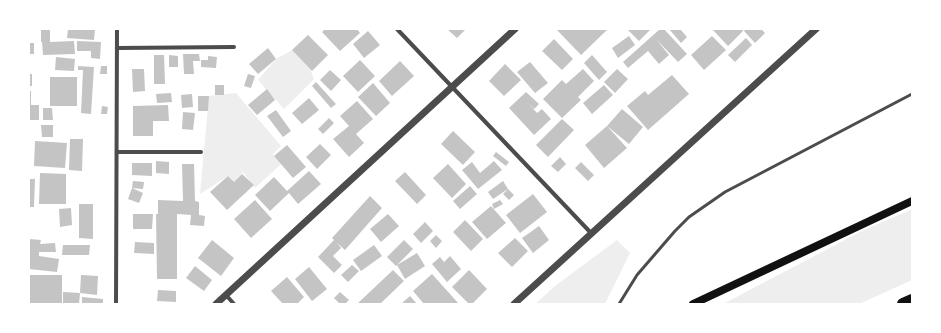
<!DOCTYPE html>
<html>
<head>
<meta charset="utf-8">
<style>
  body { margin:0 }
  #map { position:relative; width:941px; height:333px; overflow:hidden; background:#fff; font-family:Rubik,sans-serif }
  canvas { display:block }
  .frame { position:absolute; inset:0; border:30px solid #fff; pointer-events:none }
</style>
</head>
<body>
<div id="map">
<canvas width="941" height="333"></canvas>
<div class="frame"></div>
</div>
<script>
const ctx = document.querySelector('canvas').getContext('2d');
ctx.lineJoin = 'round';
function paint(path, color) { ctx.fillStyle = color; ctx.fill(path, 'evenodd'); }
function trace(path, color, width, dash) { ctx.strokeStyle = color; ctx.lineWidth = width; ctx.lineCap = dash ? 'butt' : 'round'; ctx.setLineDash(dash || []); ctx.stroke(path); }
paint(new Path2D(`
  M 292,50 L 310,69 L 314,79 L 284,109 L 258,80 L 276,59 Z
  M 236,93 L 281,146 L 273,154 L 281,164 L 255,188 L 243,172 L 234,182 L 228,176 L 200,194 L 209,96 Z
  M 912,209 L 912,280 L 859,304 L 723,304 L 862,231 Z
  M 617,240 L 630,253 L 605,304 L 535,304 L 555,286 Z`), '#eee');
paint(new Path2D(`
  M 41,29 L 50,29 L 50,42 L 74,41 L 75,54 L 43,55 L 42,42 L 41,42 Z
  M 68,29 L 95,29 L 94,40 L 67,38 Z
  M 325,29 L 357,29 L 360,33 L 340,51 L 322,32 Z
  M 447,29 L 466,29 L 457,38 Z
  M 556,29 L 608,29 L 581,55 Z
  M 627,29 L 651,29 L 639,41 Z
  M 660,29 L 664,29 L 687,54 L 678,62 L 656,39 L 669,55 L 659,64 L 648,51 L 628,68 L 623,62 Z
  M 669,29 L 680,29 L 687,37 L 681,43 Z
  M 712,29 L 742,29 L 743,31 L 728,46 Z
  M 746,29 L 761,29 L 765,33 L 755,43 L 744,31 Z
  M 368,31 L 380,45 L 364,58 L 353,44 Z
  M 308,35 L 328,55 L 312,71 L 292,50 Z
  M 629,36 L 635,45 L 618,58 L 612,48 Z
  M 712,36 L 726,50 L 704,70 L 691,55 Z
  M 746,38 L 752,45 L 735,62 L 728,55 Z
  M 554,39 L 573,59 L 562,70 L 542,51 Z
  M 77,41 L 101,42 L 100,59 L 91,58 L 91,51 L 77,51 Z
  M 29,43 L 34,43 L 34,54 L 29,54 Z
  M 268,48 L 276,59 L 258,74 L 249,64 Z
  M 183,54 L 199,54 L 200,61 L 193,61 L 194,74 L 184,74 Z
  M 154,55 L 164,55 L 165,84 L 154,84 Z
  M 169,55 L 178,56 L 178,67 L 169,67 Z
  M 592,55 L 607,72 L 599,80 L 584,63 Z
  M 208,56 L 217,57 L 216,68 L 201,67 L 201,60 L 208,60 Z
  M 56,57 L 75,59 L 74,71 L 55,70 Z
  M 360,60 L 375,76 L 358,92 L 343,76 Z
  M 400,61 L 414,76 L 392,96 L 379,81 Z
  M 530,62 L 548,83 L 535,93 L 517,72 Z
  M 505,64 L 521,80 L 504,96 L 489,81 Z
  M 78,66 L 94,67 L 91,114 L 81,113 L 83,70 L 78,70 Z
  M 101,66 L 107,66 L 107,74 L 100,74 Z
  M 132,69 L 144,69 L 145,91 L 133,92 Z
  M 583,69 L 594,81 L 578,97 L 581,100 L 562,118 L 543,99 L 562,80 L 566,84 Z
  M 617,69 L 628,79 L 615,93 L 604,82 Z
  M 330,70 L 341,80 L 331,91 L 320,80 Z
  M 29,74 L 32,74 L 32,86 L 29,86 Z
  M 248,74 L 255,76 L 251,88 L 244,86 Z
  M 672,75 L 689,94 L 648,130 L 627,106 L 645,91 L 648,95 Z
  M 50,77 L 77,77 L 77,106 L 50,106 Z
  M 316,82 L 336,104 L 331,108 L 312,86 Z
  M 373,83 L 390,103 L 376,116 L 358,97 Z
  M 215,85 L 224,85 L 224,95 L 215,95 Z
  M 604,85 L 613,95 L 592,114 L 583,103 Z
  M 267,89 L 275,100 L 257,115 L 248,105 Z
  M 29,91 L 31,91 L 31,105 L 39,105 L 39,120 L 29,120 Z
  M 526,92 L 539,104 L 534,109 L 527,102 L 537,113 L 542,109 L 551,119 L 534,135 L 509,108 Z
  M 171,93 L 172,102 L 157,103 L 156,94 Z
  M 192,94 L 193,107 L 182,108 L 181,95 Z
  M 198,96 L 209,96 L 208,111 L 198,111 Z
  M 309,98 L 319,110 L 302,124 L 292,113 Z
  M 357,101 L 373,119 L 356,134 L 364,143 L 349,157 L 333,139 L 349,126 L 340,116 Z
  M 168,105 L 169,121 L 153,121 L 153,136 L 133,136 L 133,106 Z
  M 102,106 L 108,107 L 107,114 L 101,114 Z
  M 43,108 L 52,108 L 53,120 L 43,120 Z
  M 622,109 L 643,127 L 629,144 L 607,126 L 627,148 L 604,168 L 585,145 L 607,126 Z
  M 276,110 L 291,131 L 283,137 L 267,116 Z
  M 183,112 L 195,113 L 193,130 L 182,129 Z
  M 329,118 L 334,123 L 323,134 L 318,129 Z
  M 562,119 L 574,130 L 548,157 L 536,145 Z
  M 41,125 L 53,125 L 53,137 L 42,137 Z
  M 453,131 L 475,152 L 463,165 L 441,144 Z
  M 70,139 L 83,139 L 82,171 L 69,170 Z
  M 35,141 L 67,143 L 65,168 L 34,166 Z
  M 320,144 L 331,155 L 317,169 L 306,157 Z
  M 287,145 L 306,167 L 293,178 L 274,156 Z
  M 496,152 L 509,162 L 506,166 L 493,156 Z
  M 560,157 L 566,164 L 558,172 L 551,166 Z
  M 156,161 L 169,162 L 169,174 L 156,173 Z
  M 494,161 L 502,170 L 478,189 L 462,170 L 472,162 L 480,173 Z
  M 581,162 L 594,175 L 588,181 L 575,168 Z
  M 132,163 L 152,163 L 152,176 L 132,175 Z
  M 182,164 L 194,164 L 195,201 L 199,202 L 199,215 L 205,216 L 204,226 L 190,225 L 191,215 L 177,214 L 177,279 L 157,279 L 156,214 L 158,214 L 158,200 L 183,201 Z
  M 448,164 L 466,184 L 452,198 L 433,178 Z
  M 309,171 L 321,184 L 298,204 L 289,193 L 270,211 L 255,195 L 274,177 L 287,191 Z
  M 405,172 L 426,195 L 417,204 L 395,181 Z
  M 40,173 L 66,174 L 66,204 L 39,204 Z
  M 242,174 L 254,185 L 227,210 L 210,192 L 228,176 L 234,182 Z
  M 29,179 L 35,179 L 34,207 L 29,207 Z
  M 133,181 L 144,182 L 143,189 L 132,188 Z
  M 503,181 L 508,189 L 493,199 L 488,192 Z
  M 470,186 L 477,194 L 460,209 L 453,201 Z
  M 132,188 L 143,193 L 139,203 L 128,199 Z
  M 508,189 L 514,195 L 509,200 L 503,194 Z
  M 533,194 L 547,212 L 520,233 L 506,215 Z
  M 370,196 L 382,208 L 345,250 L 337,243 L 341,248 L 333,256 L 342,265 L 334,273 L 318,257 L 334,240 L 332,238 Z
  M 255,200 L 272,219 L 251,238 L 234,219 Z
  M 500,200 L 503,204 L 494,209 L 492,204 Z
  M 79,204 L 93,204 L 93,239 L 79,238 Z
  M 491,206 L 506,223 L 487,239 L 472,222 Z
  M 71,208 L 72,225 L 60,227 L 59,209 Z
  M 133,214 L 153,214 L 152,229 L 133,229 Z
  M 388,214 L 399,226 L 381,242 L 370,229 Z
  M 465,220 L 483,239 L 471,251 L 453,232 Z
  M 425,222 L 433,231 L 421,243 L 413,234 Z
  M 539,226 L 549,240 L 533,253 L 522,238 Z
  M 436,235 L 442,241 L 436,248 L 430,241 Z
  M 515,238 L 528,251 L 512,267 L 498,253 Z
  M 29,239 L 41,240 L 40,244 L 55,243 L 56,252 L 39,252 L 39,256 L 59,259 L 57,272 L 29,269 Z
  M 212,240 L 234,258 L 221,276 L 198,258 Z
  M 404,240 L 413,249 L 396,266 L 387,257 Z
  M 135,242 L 154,243 L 154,254 L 134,253 Z
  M 63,245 L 90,245 L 89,255 L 62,255 Z
  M 374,245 L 382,256 L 361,271 L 353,260 Z
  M 417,253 L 425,266 L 405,279 L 397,265 Z
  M 450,256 L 461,269 L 447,282 L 432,264 L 440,257 L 444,262 Z
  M 352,265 L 359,271 L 348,282 L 341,275 Z
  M 195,266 L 212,280 L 204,291 L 186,278 Z
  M 309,267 L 327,289 L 312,301 L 295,279 Z
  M 393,270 L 404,281 L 380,304 L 357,304 Z
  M 469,270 L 487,289 L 472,304 L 469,304 L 452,287 Z
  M 432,274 L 459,304 L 424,304 L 413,291 Z
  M 29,275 L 62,275 L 62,304 L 29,304 Z
  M 81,275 L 98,276 L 97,295 L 80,293 Z
  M 287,277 L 304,297 L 297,304 L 283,304 L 271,291 Z
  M 158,290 L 176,291 L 176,302 L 157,301 Z
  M 63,292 L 80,293 L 79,304 L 63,304 Z
  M 340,292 L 349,300 L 345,304 L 340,304 L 334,298 Z
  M 410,296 L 417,304 L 403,304 L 402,303 Z
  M 82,297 L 103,299 L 103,304 L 82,304 Z`), '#c4c4c4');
trace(new Path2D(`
  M 619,304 L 637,275 L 675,231 L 689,217 L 725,192 L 912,94`), '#4c4c4c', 3);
trace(new Path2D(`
  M 397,29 L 591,233
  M 117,48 L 234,47
  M 117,152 L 201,152
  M 226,295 L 234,304
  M 116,304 L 117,29`), '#4c4c4c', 4);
trace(new Path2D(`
  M 216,304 L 515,29
  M 514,304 L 816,29`), '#4c4c4c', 7);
trace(new Path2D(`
  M 693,304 L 912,201`), '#111', 8);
trace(new Path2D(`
  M 903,304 L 912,300`), '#111', 12);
</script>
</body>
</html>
